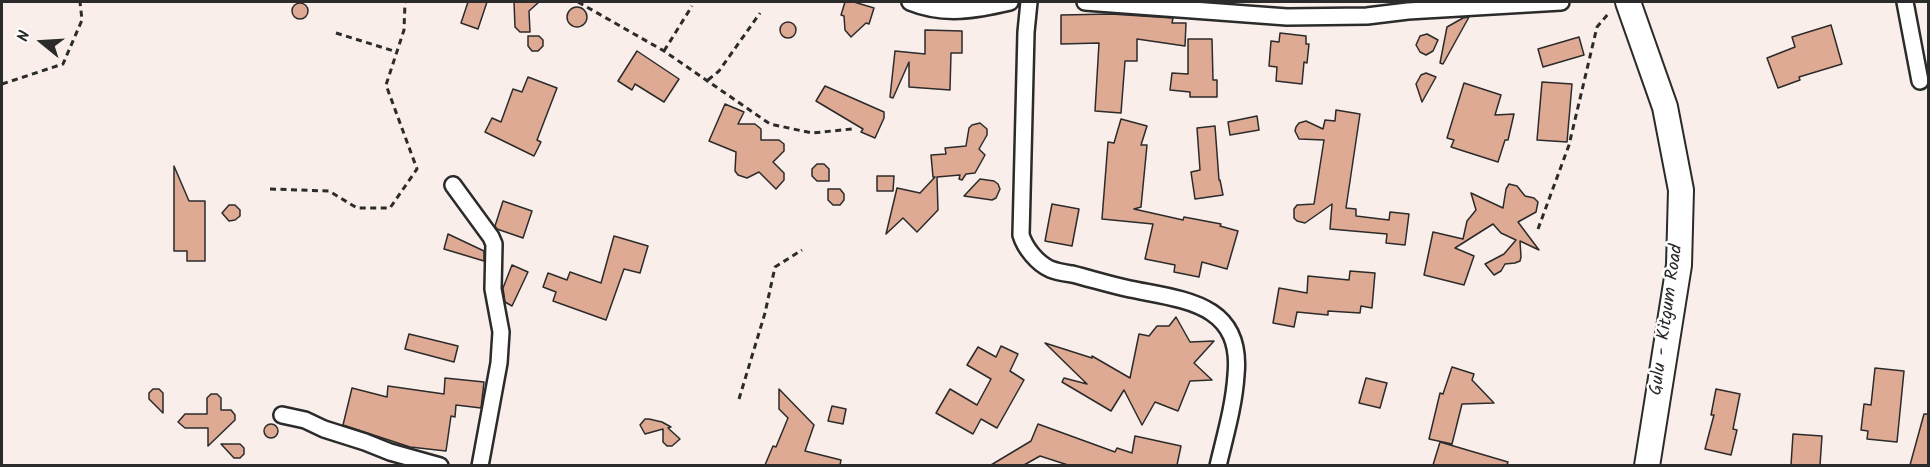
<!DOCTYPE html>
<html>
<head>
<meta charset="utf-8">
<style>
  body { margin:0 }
  #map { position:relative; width:1930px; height:467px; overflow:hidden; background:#f9eee9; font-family:Kalam,sans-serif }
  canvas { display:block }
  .frame { position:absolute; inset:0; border:3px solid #2b2b2b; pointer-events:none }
  .north { position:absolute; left:12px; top:12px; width:60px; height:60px; -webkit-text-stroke:4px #fff; paint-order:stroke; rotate:288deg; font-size:16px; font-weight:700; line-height:24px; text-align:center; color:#2b2b2b }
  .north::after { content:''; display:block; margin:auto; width:21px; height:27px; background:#2b2b2b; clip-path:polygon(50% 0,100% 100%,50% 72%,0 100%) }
</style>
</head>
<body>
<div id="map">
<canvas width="1930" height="467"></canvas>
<div class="frame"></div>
<div class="north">N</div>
</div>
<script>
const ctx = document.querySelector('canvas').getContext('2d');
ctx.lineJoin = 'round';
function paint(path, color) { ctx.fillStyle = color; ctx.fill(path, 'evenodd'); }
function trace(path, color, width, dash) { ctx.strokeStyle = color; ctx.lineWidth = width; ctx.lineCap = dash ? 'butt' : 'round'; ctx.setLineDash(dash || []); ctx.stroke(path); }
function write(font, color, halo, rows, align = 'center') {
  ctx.font = font + ' Kalam,sans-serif'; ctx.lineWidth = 5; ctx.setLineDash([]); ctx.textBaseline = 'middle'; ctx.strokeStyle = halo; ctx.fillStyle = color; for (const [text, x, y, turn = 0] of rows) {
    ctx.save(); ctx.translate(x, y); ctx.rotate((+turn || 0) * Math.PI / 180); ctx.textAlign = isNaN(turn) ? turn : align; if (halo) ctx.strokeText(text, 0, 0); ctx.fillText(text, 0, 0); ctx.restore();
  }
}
const building = new Path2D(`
  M 468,2 L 487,2 L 478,29 L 461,23 Z
  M 514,2 L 539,2 L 529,11 L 530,32 L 520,32 L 515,27 Z
  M 845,2 L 854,2 L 874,8 L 869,24 L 866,23 L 851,37 L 845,30 L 844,16 L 841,15 Z
  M292 11a8 8 0 1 1 16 0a8 8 0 1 1-16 0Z
  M567 17a10 10 0 1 1 20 0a10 10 0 1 1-20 0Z
  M 1111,14 L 1173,18 L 1172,23 L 1186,23 L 1185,46 L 1137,39 L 1137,61 L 1125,61 L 1121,113 L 1095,111 L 1099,43 L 1061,44 L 1061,15 Z
  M 1469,17 L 1443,64 L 1440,63 L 1447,27 L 1463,18 Z
  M780 30a8 8 0 1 1 16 0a8 8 0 1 1-16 0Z
  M 1831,25 L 1842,64 L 1799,77 L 1800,80 L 1778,88 L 1767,58 L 1795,47 L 1792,37 Z
  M 925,30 L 962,31 L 962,53 L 951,53 L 950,90 L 909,87 L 909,62 L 893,98 L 890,97 L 895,51 L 925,54 Z
  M 1280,33 L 1306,36 L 1306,44 L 1309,44 L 1307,63 L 1304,62 L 1302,84 L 1276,81 L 1277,67 L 1269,66 L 1271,41 L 1279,42 Z
  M 1427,34 L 1438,40 L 1433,51 L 1426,55 L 1420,52 L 1416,45 L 1420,36 Z
  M 528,36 L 539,36 L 543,40 L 543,46 L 538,51 L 532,51 L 528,46 Z
  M 1579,37 L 1584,55 L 1543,67 L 1538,49 Z
  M 1188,39 L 1212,39 L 1213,80 L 1217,80 L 1217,97 L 1190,97 L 1190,92 L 1170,90 L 1172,73 L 1188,74 Z
  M 637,51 L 679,79 L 664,102 L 635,84 L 632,90 L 618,81 Z
  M 1426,73 L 1436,77 L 1422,102 L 1416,84 L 1421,75 Z
  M 528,77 L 557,88 L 537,140 L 541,142 L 534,156 L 485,132 L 492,118 L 501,122 L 513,89 L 522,92 Z
  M 1542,82 L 1572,84 L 1567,142 L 1537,140 Z
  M 1464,83 L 1501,95 L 1495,115 L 1514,114 L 1508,140 L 1505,140 L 1498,162 L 1451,147 L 1454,140 L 1447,138 Z
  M 825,86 L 884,112 L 884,118 L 875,138 L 861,132 L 863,129 L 816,101 Z
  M 725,104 L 744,112 L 738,124 L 755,124 L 761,129 L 761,140 L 779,140 L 784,144 L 784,151 L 773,162 L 784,173 L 784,180 L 776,189 L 759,172 L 747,178 L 738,175 L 735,171 L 736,152 L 709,141 Z
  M 1336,110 L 1360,114 L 1346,208 L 1356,209 L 1356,216 L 1389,220 L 1390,212 L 1409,214 L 1405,245 L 1386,243 L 1387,234 L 1330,229 L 1332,204 L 1305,223 L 1297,221 L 1294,218 L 1294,209 L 1297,205 L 1314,204 L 1324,140 L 1299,139 L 1295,131 L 1296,127 L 1299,123 L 1306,121 L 1323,129 L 1325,120 L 1335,121 Z
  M 1257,116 L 1259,130 L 1230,135 L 1228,122 Z
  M 1121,119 L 1147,126 L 1141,145 L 1147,145 L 1141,207 L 1134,209 L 1183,220 L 1184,217 L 1221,224 L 1220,226 L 1238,231 L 1227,269 L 1202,262 L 1199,277 L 1174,272 L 1175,265 L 1145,259 L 1153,224 L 1102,219 L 1108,142 L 1114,143 Z
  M 980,123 L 987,129 L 987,135 L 979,149 L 985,155 L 975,173 L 966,174 L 962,180 L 959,179 L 960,175 L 937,177 L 938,210 L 917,232 L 903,218 L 886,234 L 897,188 L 920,193 L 935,177 L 933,177 L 931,155 L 946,154 L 945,148 L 966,146 L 969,128 L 972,125 Z
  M 1215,126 L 1219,180 L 1220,180 L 1223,195 L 1195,199 L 1191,172 L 1200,170 L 1197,128 Z
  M 817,164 L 824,164 L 829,169 L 829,181 L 817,181 L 812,176 L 812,169 Z
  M 174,166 L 189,201 L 205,201 L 205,261 L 187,261 L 187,251 L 174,251 Z
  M 877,176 L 894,176 L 893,191 L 877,191 Z
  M 980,179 L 994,181 L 998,184 L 1000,189 L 996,198 L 992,200 L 964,196 Z
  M 1509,184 L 1517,186 L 1525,196 L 1534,198 L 1538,202 L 1536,212 L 1518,222 L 1539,250 L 1520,241 L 1521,257 L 1520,261 L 1515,263 L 1505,264 L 1501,271 L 1494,275 L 1485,264 L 1504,254 L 1516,240 L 1501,233 L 1493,224 L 1455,248 L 1474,256 L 1464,285 L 1424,275 L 1433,232 L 1463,239 L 1467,221 L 1476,210 L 1471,193 L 1503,208 L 1506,189 Z
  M 828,189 L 840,189 L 844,194 L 844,200 L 840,205 L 833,205 L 828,200 Z
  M 503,201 L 532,211 L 523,238 L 497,229 L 495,226 Z
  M 1052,204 L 1079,209 L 1072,246 L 1045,241 Z
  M 229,205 L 235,205 L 240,210 L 240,216 L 235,220 L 229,221 L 222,213 Z
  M 448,234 L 484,251 L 484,261 L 444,249 Z
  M 614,236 L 648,246 L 640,273 L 624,269 L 606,320 L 553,301 L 556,292 L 543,287 L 548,273 L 567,280 L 570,272 L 601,283 Z
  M 512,265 L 528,272 L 512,306 L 505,302 L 503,288 Z
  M 1350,271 L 1375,273 L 1372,308 L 1361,306 L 1360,313 L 1328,311 L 1328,315 L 1297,312 L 1294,327 L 1273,323 L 1279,288 L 1307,293 L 1308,276 L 1349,280 Z
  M 1176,317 L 1190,342 L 1214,341 L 1194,363 L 1212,380 L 1190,381 L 1178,411 L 1155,402 L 1142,425 L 1124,390 L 1111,411 L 1062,382 L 1064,378 L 1087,384 L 1045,343 L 1092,358 L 1092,356 L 1130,378 L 1139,334 L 1149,336 L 1157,326 L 1169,326 Z
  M 409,334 L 458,346 L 454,362 L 405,349 Z
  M 1001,346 L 1018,354 L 1010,371 L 1024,380 L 997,428 L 981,419 L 973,434 L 936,413 L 950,389 L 977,405 L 991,379 L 967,365 L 978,347 L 996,357 Z
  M 1452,367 L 1474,374 L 1472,380 L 1494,403 L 1462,404 L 1452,444 L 1429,439 L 1440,393 L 1443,394 Z
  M 1875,368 L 1904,371 L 1897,442 L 1867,439 L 1868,431 L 1861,430 L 1864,404 L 1871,405 Z
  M 445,378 L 484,382 L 481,408 L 456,405 L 455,417 L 451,416 L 446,451 L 410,447 L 343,425 L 352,388 L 387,397 L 388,386 L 444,394 Z
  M 1366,378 L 1387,383 L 1380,408 L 1359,403 Z
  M 153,389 L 159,389 L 163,393 L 163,413 L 149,399 L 149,393 Z
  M 779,389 L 814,425 L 805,451 L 841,460 L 840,465 L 765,465 L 773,446 L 776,447 L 788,418 L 779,409 Z
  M 1716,389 L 1740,394 L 1733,429 L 1737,430 L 1731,455 L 1705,449 L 1714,415 L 1711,415 Z
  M 211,394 L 217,394 L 221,398 L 221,410 L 231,410 L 235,415 L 235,420 L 208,446 L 208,428 L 185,428 L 178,422 L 185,414 L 207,414 L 207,398 Z
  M 832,406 L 846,409 L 843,424 L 828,421 Z
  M 1924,414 L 1929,414 L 1929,465 L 1910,465 Z
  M 645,419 L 649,419 L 662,422 L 671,427 L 668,428 L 680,439 L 672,446 L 667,446 L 663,442 L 663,429 L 645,434 L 640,425 Z
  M264 431a7 7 0 1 1 14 0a7 7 0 1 1-14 0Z
  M 1038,424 L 1115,452 L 1117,448 L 1132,453 L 1135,436 L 1181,446 L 1177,465 L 1068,465 L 1040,456 L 1024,465 L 991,465 L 1031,441 Z
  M 1793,434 L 1822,436 L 1820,465 L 1791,465 Z
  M 1440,442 L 1508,462 L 1507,465 L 1433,465 Z
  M 221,444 L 240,444 L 244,448 L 244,454 L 240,458 L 234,458 Z`);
paint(building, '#dfaa93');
trace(building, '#2b2b2b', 1.5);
const minor = new Path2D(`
  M 910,2 C 944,16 976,10 1010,2
  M 1029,2 L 1026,32 L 1021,235 C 1025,248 1037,263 1050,269 C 1057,272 1065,273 1072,274 C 1092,279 1111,285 1130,289 C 1184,300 1243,303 1236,375 C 1234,406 1225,436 1218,466
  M 1085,2 L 1287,17 L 1367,16 L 1408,11 L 1561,2
  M 1905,2 L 1920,81
  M 453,185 L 491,237 L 494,244 L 493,289 L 501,332 L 499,363 L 480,466
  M 282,415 L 305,420 L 324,429 L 365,442 L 390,452 L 440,466`);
const primary = new Path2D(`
  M 1628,2 L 1665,107 L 1681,190 L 1679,265 L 1647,466`);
trace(minor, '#2b2b2b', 20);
trace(primary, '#2b2b2b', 28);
trace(new Path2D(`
  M 578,2 L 664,51 L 770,124 L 812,133 L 852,129
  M 336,33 L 397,52
  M 664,51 L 692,6
  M 708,80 L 719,71 L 760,13
  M 2,84 L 63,64 L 82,20 L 80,2
  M 270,189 L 329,191 L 357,208 L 390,208 L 417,169 L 386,85 L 404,30 L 405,2
  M 1538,229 L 1569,145 L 1597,27 L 1609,13
  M 739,399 L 765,313 L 775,267 L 802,250`), '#2b2b2b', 3, [6, 4.5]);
trace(minor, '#fff', 15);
trace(primary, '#fff', 24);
write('18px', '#2b2b2b', '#fff', [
  ["Gulu - Kitgum Road",1668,320,-82]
]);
</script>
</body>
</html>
